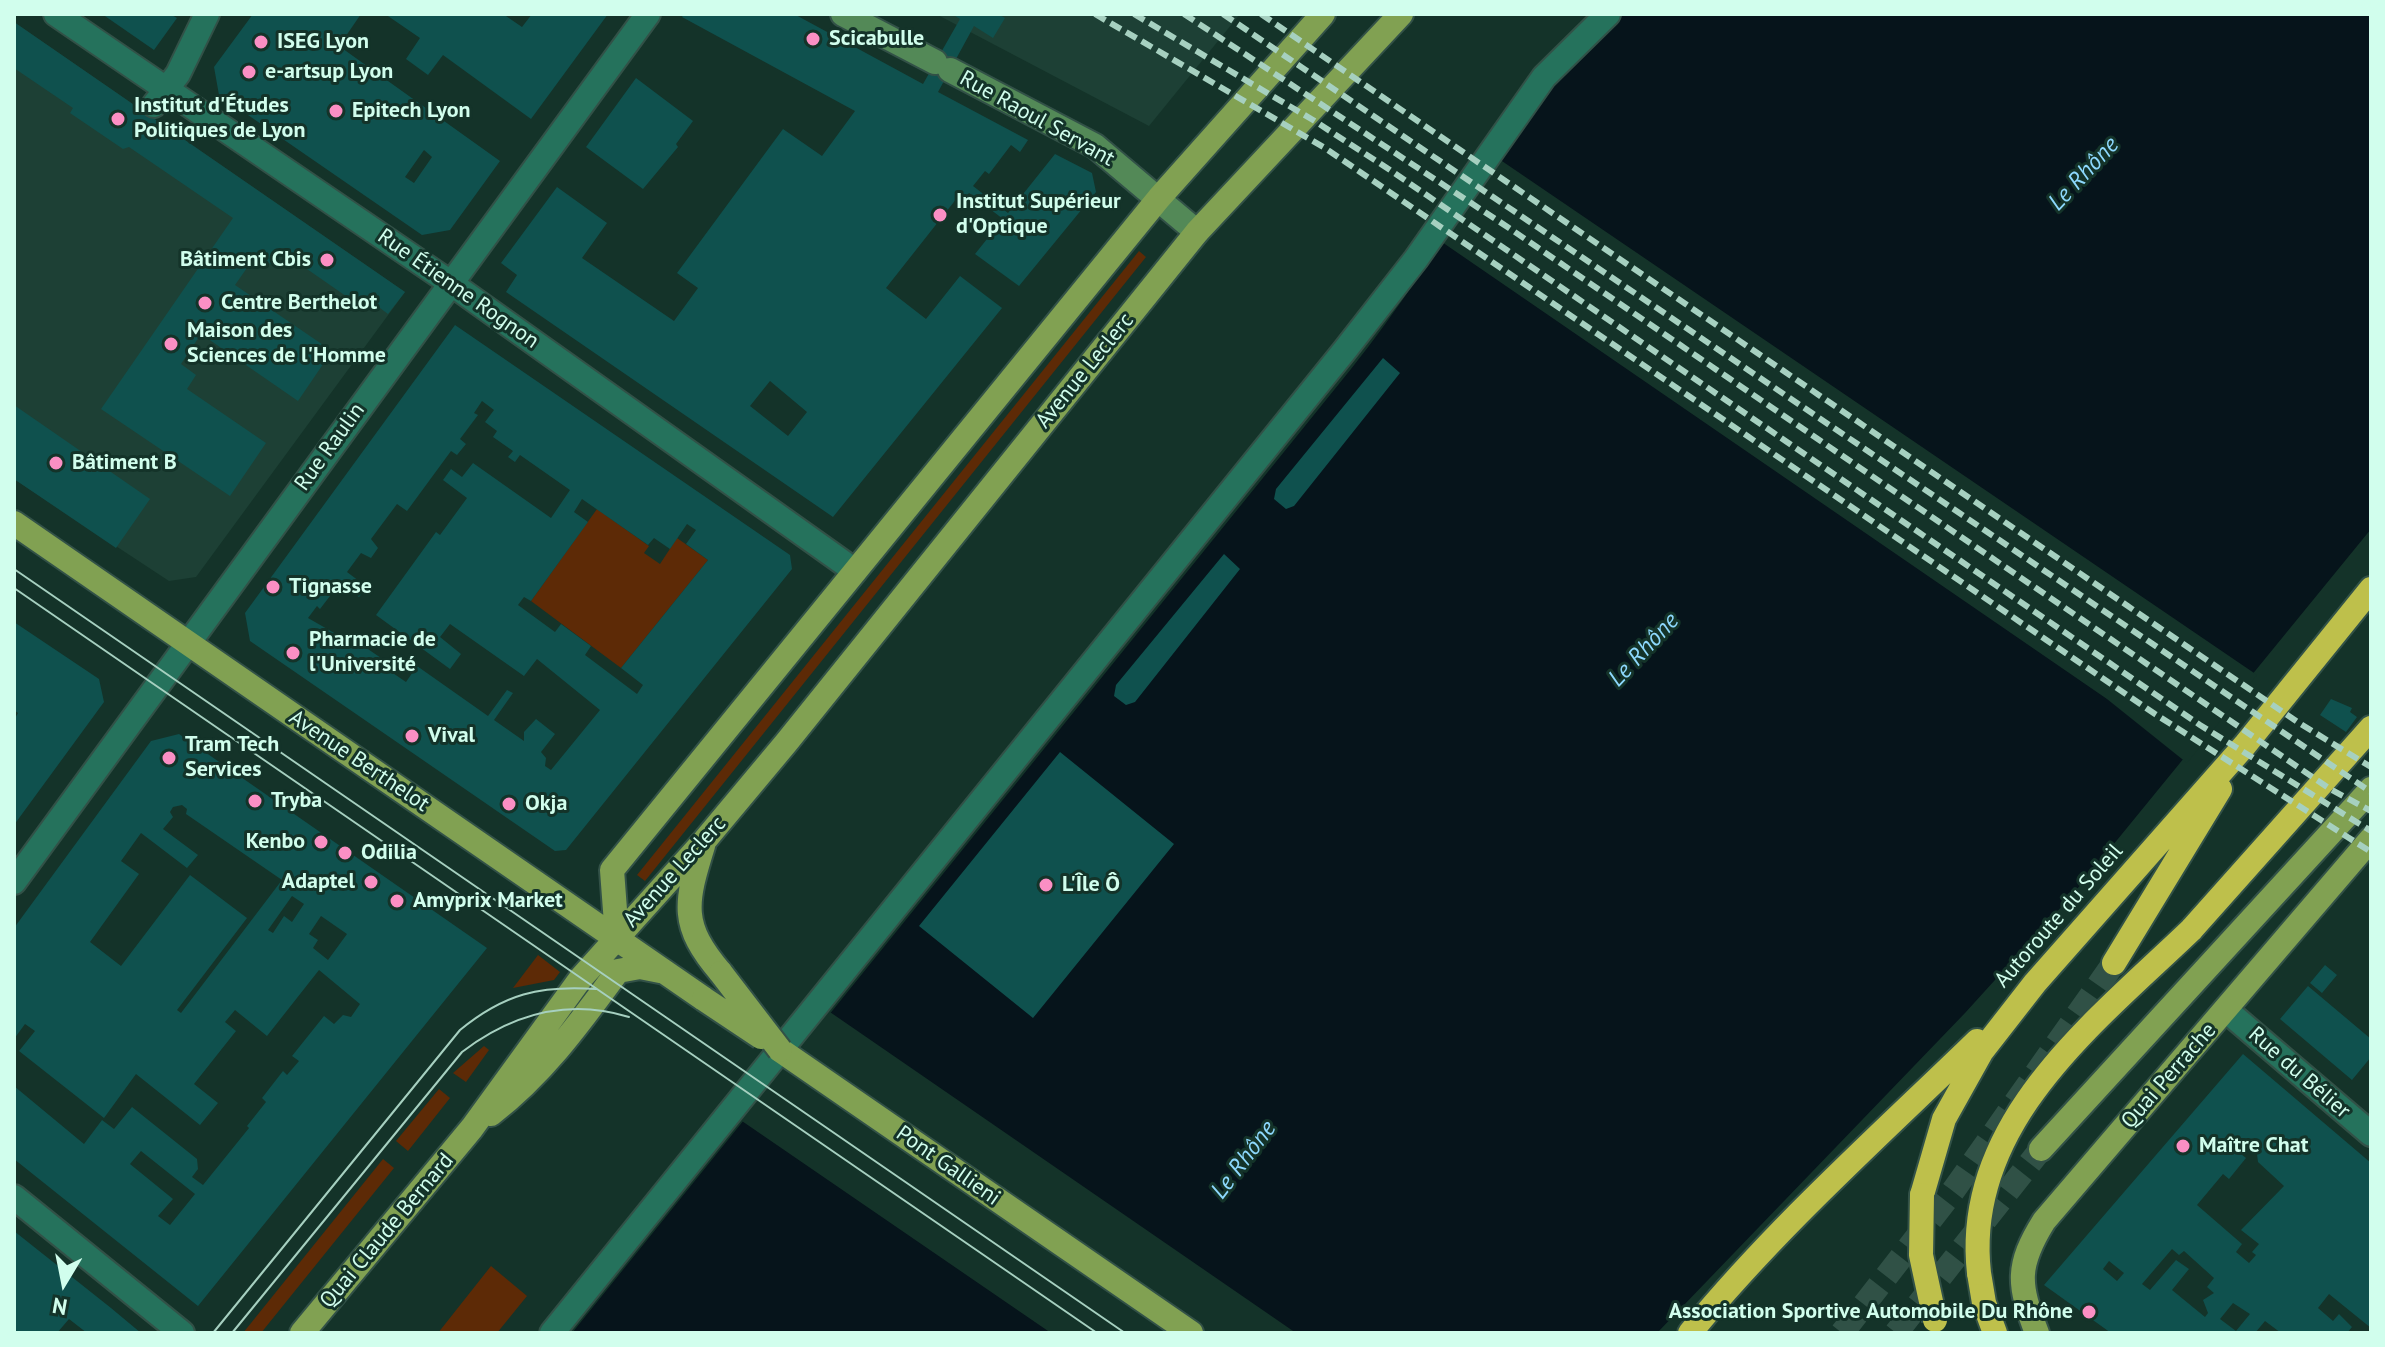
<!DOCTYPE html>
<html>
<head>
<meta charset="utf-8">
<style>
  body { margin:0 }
  #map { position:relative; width:2385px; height:1347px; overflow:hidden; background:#143329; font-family:"PT Sans",sans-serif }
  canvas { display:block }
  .frame { position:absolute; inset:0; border:16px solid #d1feed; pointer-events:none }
  .north { position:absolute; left:24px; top:1243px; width:80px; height:80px; -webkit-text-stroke:6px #143329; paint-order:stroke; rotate:190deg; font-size:22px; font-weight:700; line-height:32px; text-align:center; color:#d1feed }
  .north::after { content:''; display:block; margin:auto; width:28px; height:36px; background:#d1feed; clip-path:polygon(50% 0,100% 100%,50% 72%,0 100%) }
</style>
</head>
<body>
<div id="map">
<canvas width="2385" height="1347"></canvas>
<div class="frame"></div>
<div class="north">N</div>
</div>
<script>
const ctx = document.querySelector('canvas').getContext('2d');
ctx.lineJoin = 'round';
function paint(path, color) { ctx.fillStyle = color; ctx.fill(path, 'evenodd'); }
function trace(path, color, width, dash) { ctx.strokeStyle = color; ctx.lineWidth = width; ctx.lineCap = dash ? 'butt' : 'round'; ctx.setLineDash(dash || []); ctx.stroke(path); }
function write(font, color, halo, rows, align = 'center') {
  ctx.font = font + ' "PT Sans",sans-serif'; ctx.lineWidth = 6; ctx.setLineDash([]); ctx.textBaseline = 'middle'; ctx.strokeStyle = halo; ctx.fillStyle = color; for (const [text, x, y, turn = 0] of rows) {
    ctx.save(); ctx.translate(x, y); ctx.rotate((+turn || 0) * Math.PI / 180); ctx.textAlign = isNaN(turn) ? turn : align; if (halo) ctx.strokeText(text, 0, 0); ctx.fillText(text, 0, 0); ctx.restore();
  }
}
paint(new Path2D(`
  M 936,14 L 1240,14 L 1149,126 Z
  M 14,22 L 405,292 L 196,577 L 169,581 L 14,479 Z`), '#1d4035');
paint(new Path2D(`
  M 1139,251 L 1146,257 L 645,881 L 637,875 Z
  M 597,509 L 649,546 L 644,553 L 660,564 L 677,538 L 708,560 L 621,668 L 531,601 Z
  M 538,955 L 560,972 L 554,980 L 513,988 Z
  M 484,1046 L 489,1050 L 466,1082 L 453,1073 Z
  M 439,1089 L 450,1098 L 408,1151 L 396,1141 Z
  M 383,1159 L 394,1168 L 261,1333 L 243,1333 Z
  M 491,1266 L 527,1296 L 497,1333 L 438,1333 Z`), '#5d2a06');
paint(new Path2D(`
  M 1624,14 L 2371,14 L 2371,529 L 2073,894 L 1965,1013 L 1657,1333 L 572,1333 C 831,1012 1091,691 1351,369 C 1445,253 1510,113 1624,14 Z`), '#06141b');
paint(new Path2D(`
  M 1496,157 L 2257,675 L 2187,763 L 2107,699 L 1439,240 Z
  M 827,1010 L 1296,1333 L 1051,1333 L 739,1119 Z`), '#143329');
paint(new Path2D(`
  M 102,14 L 170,14 L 177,18 L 154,50 Z
  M 253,14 L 361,14 L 339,46 L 500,161 L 450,230 L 422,235 L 219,95 L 214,67 ZM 424,150 L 432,157 L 414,183 L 405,177 Z
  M 385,14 L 503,14 L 522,27 L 532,14 L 608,14 L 531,119 L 443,55 L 428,75 L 406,59 L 420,38 Z
  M 684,14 L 794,14 L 923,84 L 960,19 L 952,14 L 998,14 L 1005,18 L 993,38 L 974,26 L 938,92 L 1028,140 L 1020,152 L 1011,145 L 989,174 L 985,171 L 973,186 L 1008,213 L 1055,154 L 1092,173 L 1096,192 L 1019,286 L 975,254 L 1003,219 L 969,193 L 962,202 L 957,198 L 886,288 L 926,319 L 960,276 L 1002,308 L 833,517 L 506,292 L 517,275 L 501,263 L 557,187 L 607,223 L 582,258 L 674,321 L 698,288 L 677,273 L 783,129 L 822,156 L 855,111 L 682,17 ZM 770,381 L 807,412 L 788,436 L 750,406 Z
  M 14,22 L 405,292 L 388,314 L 372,302 L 366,310 L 281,251 L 272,265 L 256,255 L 235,285 L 332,351 L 298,401 L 201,334 L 181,364 L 196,375 L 187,389 L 266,443 L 230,496 L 101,409 L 233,218 L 129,147 L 123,149 L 70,113 L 73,108 L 14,68 Z
  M 636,78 L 693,121 L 676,144 L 678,147 L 643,189 L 586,147 Z
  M 455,325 L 790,555 L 792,569 L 566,850 L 555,851 L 250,641 L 245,613 ZM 482,401 L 494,410 L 485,422 L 497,431 L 493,437 L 513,451 L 508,457 L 515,462 L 520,455 L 570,490 L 551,518 L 473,463 L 462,477 L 451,469 L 443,480 L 467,498 L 440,535 L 436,532 L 376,615 L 450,669 L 461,654 L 440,637 L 450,624 L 524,676 L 537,659 L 600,710 L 551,770 L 545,766 L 546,758 L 541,752 L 555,734 L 536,719 L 524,732 L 524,741 L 494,720 L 513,693 L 507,690 L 488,716 L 417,666 L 406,682 L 378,663 L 381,658 L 346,634 L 343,638 L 308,618 L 317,606 L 320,609 L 340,583 L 359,597 L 367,587 L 347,572 L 361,553 L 371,558 L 378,548 L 371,539 L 397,504 L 407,511 L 451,451 L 457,455 L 466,444 L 460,439 L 478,415 L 474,413 ZM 582,499 L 648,545 L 654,538 L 670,549 L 687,524 L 696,530 L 686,544 L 708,560 L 621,668 L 643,685 L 637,694 L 585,655 L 591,646 L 561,624 L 555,632 L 518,605 L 524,597 L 531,601 L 588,522 L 574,512 Z
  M 1383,358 L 1400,373 L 1294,506 L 1286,509 L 1274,499 L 1276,489 Z
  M 14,405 L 150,499 L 116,548 L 14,479 Z
  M 1224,554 L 1240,569 L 1135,702 L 1126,705 L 1114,696 L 1116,685 Z
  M 14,622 L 99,679 L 104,702 L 14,825 L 14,720 L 18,713 L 14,710 Z
  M 2331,699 L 2352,708 L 2350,712 L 2357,717 L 2346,732 L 2320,715 Z
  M 179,734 L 487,948 L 198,1306 L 14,1159 L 14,1086 L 84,1144 L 102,1120 L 114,1129 L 132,1107 L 197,1159 L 198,1169 L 192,1177 L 203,1185 L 249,1128 L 247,1126 L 266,1102 L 262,1098 L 283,1071 L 287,1075 L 299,1061 L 292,1056 L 324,1016 L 334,1024 L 343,1015 L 351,1017 L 360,1004 L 319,970 L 267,1036 L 235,1010 L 225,1022 L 236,1031 L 194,1084 L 218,1103 L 200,1125 L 136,1074 L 104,1118 L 19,1051 L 35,1031 L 25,1024 L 14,1039 L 14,928 L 151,741 ZM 182,805 L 187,809 L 186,814 L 282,880 L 181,1013 L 177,1010 L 247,918 L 190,875 L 121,966 L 90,942 L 139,874 L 121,861 L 141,833 L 187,868 L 198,855 L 163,829 L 173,817 L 170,812 L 173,807 ZM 292,896 L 304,904 L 292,922 L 284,916 L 273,933 L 268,930 ZM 321,916 L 347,934 L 328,960 L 313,948 L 318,940 L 309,934 ZM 141,1151 L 195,1194 L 170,1225 L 158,1216 L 173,1199 L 130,1164 Z
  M 1060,752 L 1174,844 L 1033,1018 L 919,926 Z
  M 2325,965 L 2337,975 L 2322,993 L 2310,983 Z
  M 2308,986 L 2371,1039 L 2371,1057 L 2352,1080 L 2280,1019 Z
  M 2243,1054 L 2371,1163 L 2371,1328 L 2329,1294 L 2318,1308 L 2333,1321 L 2339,1314 L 2352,1327 L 2347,1333 L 2281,1333 L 2265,1321 L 2255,1333 L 2111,1333 L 2044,1285 ZM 2253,1139 L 2262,1147 L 2257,1154 L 2258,1162 L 2284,1186 L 2241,1230 L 2259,1244 L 2252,1252 L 2256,1255 L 2249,1263 L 2236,1252 L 2242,1244 L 2197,1205 L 2223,1174 L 2229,1179 L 2246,1158 L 2241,1154 ZM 2172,1249 L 2179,1255 L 2184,1251 L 2214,1278 L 2207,1287 L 2214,1293 L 2203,1300 L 2208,1313 L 2205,1317 L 2172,1290 L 2189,1269 L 2176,1260 L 2150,1290 L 2142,1284 ZM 2109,1261 L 2124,1273 L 2117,1281 L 2103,1269 ZM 2233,1303 L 2250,1314 L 2236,1331 L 2220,1319 Z
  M 14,1231 L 111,1308 L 141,1333 L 87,1333 L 69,1319 L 57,1333 L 14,1333 Z`), '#0f514e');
trace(new Path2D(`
  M 1896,1333 L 2041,1149`), '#305146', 24, [24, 12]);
trace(new Path2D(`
  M 1842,1333 L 1953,1191 L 2114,963`), '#305146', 24, [24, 12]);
const street = new Path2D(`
  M 56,14 L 449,282 L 855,571
  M 154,105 L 178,74 L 207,14
  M 14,882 L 648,14
  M 2227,1011 L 2371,1134
  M 14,1197 L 182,1333
  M 552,1333 L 1345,350 L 1416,259 L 1544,77 L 1608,14`);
const secondary = new Path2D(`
  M 843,14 L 935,62
  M 950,70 L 1095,146 L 1197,232`);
const primary = new Path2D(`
  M 14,523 L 704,999
  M 703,846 C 685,904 680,925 721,973
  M 617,937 L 612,870 L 1159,198 L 1323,14
  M 780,1050 L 1191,1333
  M 491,1114 C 543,1074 579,1024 618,971 L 640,967 L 660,971
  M 2041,1149 L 2371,789
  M 302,1333 L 472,1128 L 581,978 L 705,840 L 786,743 L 1197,232 L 1401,14
  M 2037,1333 C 2018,1284 2016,1266 2044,1221 L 2371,839`);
const highway = new Path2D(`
  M 2191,930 L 2371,728
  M 2114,963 L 2220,789
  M 1922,1195 L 1944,1119 L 1982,1051 L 2035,983 L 2245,745 L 2371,589
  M 1979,1273 L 1984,1303 L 1995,1333
  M 1690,1333 C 1776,1228 1879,1136 1977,1041`);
trace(street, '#325147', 28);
trace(secondary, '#325147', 28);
trace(primary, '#325147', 28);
trace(highway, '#325147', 28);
trace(street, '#25725c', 24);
trace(secondary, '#538957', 24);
trace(primary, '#81a152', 24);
trace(highway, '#bec04b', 24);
trace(new Path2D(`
  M 14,569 L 1125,1333
  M 14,588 L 1097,1333
  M 213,1333 L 460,1030 C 504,994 540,985 596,989
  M 232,1333 L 462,1052 C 512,1014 567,998 629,1017`), '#a6d0c0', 2);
trace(new Path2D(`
  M 1095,14 L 1325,148 L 2155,714 L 2371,852
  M 1134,14 L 1313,120 L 1390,170 L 2200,725 L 2371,831
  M 1184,14 L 1509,228 L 2330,789 L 2371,811
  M 1223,14 L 2371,792
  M 1261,14 L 2299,723 L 2371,767`), '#a6d0c0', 6, [12, 6]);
const primaryBridge = new Path2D(`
  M 721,973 L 780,1050
  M 704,999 L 761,1037`);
const highwayBridge = new Path2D(`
  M 1922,1195 L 1921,1255 L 1935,1320
  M 1979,1273 C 1962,1123 2094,1023 2191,930`);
trace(primaryBridge, '#325147', 28, []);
trace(highwayBridge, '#325147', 28, []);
trace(primaryBridge, '#81a152', 24);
trace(highwayBridge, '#bec04b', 24);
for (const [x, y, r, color] of [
  [813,39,8,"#fb8fc4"],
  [261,42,8,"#fb8fc4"],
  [249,72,8,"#fb8fc4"],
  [336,111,8,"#fb8fc4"],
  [118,119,8,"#fb8fc4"],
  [940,215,8,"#fb8fc4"],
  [327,260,8,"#fb8fc4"],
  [205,303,8,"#fb8fc4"],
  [171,344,8,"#fb8fc4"],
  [56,463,8,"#fb8fc4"],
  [273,587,8,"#fb8fc4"],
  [293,653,8,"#fb8fc4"],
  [412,736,8,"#fb8fc4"],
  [169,758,8,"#fb8fc4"],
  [255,801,8,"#fb8fc4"],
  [509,804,8,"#fb8fc4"],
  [321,842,8,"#fb8fc4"],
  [345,853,8,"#fb8fc4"],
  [371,882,8,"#fb8fc4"],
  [1046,885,8,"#fb8fc4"],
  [397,901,8,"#fb8fc4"],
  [2183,1146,8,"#fb8fc4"],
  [2089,1312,8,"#fb8fc4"]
]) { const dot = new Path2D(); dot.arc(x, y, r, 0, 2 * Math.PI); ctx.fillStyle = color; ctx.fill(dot); trace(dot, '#143329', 3); }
write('bold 22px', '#d1feed', '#143329', [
  ["Scicabulle",829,39],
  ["ISEG Lyon",277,42],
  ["e-artsup Lyon",265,72],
  ["Institut d'Études",134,106],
  ["Politiques de Lyon",134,131],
  ["Epitech Lyon",352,111],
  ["Institut Supérieur",956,202],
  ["d'Optique",956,227],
  ["Bâtiment Cbis",311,260,"right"],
  ["Centre Berthelot",221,303],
  ["Maison des",187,331],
  ["Sciences de l'Homme",187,356],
  ["Bâtiment B",72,463],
  ["Tignasse",289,587],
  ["Pharmacie de",309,640],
  ["l'Université",309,665],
  ["Vival",428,736],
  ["Tram Tech",185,745],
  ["Services",185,770],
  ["Tryba",271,801],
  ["Okja",525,804],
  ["Kenbo",305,842,"right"],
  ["Odilia",361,853],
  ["Adaptel",355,882,"right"],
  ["L'Île Ô",1062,885],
  ["Amyprix Market",413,901],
  ["Maître Chat",2199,1146],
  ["Association Sportive Automobile Du Rhône",2073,1312,"right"]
], 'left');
write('22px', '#d1feed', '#143329', [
  ["Rue Raoul Servant",1037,119,29],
  ["Rue Étienne Rognon",458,289,35],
  ["Avenue Leclerc",1085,371,-51],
  ["Rue Raulin",330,447,-54],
  ["Avenue Berthelot",359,761,34],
  ["Avenue Leclerc",675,872,-48],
  ["Autoroute du Soleil",2059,916,-49],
  ["Rue du Bélier",2299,1073,41],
  ["Quai Perrache",2169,1076,-49],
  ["Pont Gallieni",948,1166,35],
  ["Quai Claude Bernard",387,1231,-50]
]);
write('italic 24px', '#8dd8fd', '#143329', [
  ["Le Rhône",2084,174,-47],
  ["Le Rhône",1644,650,-47],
  ["Le Rhône",1244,1160,-53]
]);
</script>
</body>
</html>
